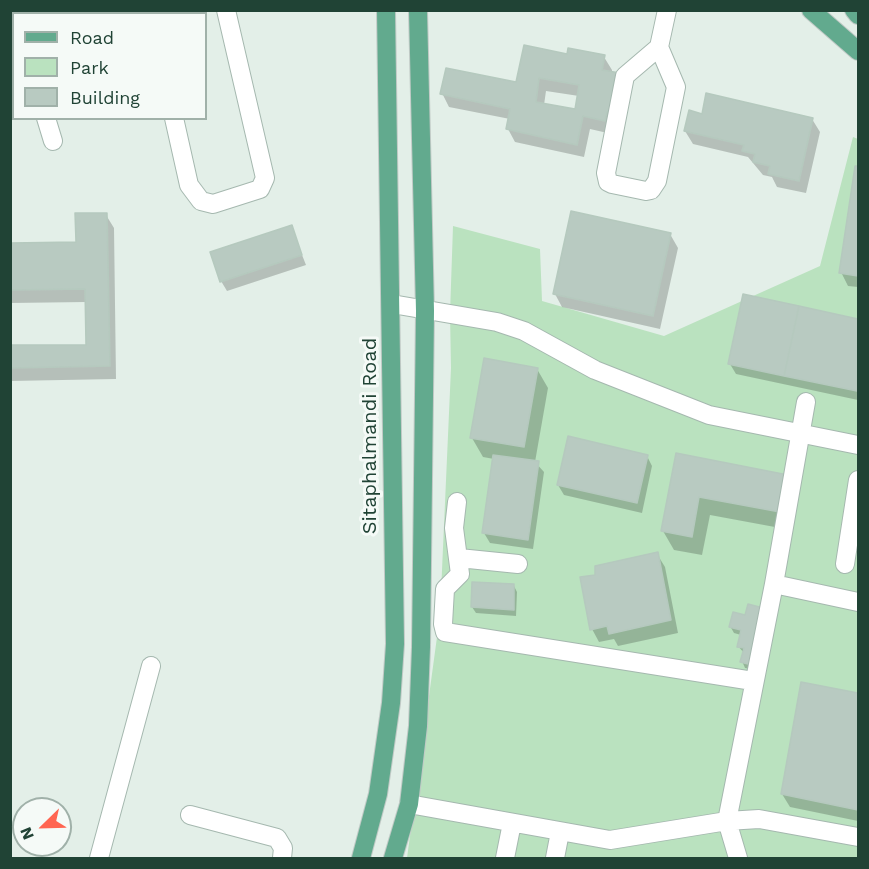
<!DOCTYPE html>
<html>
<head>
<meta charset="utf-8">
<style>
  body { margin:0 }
  #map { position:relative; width:869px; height:869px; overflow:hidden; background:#e3efe8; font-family:"Work Sans",sans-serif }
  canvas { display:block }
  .frame { position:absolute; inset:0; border:12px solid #204335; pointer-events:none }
  .legend { position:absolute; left:12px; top:12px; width:195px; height:108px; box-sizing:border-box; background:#f5faf7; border:2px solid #a0b1a9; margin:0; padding:8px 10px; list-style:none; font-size:18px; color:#204335 }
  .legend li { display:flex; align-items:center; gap:12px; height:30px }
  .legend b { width:30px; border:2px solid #a0b1a9 }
  .north { position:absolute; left:12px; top:797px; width:60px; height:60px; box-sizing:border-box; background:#f5faf7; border:2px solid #a0b1a9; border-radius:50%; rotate:247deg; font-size:16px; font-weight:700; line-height:24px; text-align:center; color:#204335 }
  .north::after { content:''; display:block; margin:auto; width:21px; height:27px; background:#ff6551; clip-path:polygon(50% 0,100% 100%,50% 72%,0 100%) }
</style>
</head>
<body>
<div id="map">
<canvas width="869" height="869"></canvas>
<div class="frame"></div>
<ul class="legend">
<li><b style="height:8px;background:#62aa8e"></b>Road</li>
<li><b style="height:16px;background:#bae2bf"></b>Park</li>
<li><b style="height:16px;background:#b8cac1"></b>Building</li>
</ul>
<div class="north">N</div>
</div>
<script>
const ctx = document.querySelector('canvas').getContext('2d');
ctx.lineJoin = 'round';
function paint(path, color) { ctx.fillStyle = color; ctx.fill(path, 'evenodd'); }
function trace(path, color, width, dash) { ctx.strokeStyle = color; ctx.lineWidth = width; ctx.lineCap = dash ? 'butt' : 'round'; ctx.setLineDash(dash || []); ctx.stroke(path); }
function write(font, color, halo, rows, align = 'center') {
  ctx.font = font + ' "Work Sans",sans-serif'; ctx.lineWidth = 6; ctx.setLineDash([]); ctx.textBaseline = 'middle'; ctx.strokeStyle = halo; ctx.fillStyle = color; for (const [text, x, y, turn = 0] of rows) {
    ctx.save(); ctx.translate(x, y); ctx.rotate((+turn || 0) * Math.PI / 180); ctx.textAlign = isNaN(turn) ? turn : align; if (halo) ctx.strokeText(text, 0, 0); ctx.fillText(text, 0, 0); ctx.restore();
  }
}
paint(new Path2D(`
  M 853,137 L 858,139 L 858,858 L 407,858 L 440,615 L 451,368 L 450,314 L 453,226 L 540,249 L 542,301 L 664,336 L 820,266 Z`), '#bae2bf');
paint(new Path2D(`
  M 568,56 L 604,57 L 612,70 L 612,134 L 590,129 L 584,157 L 515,142 L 508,129 L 510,119 L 449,107 L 442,93 L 517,84 ZM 546,91 L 579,96 L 576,110 L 544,105 Z
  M 703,115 L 812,119 L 820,132 L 806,193 L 777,187 L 772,177 L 763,175 L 748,157 L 693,144 L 685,131 Z
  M 857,168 L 858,168 L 858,287 L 848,286 L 841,272 Z
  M 106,215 L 114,228 L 116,379 L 10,381 L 10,347 L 88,346 L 87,302 L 10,303 L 10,245 L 77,244 Z
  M 291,227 L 306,265 L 227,291 L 221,281 Z
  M 670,234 L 678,248 L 660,329 L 562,307 L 555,294 Z
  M 744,296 L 858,320 L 858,400 L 736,374 L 730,364 Z
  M 537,369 L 548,388 L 535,462 L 544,472 L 533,549 L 490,543 L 484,533 L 494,459 L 483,457 L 472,438 Z
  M 677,455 L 787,476 L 791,530 L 710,515 L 702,555 L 674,550 L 663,531 Z
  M 647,456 L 652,466 L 642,513 L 564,495 L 558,485 Z
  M 657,554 L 665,567 L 678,633 L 618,646 L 614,639 L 599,642 L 592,629 L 596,576 Z
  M 514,586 L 517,592 L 516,616 L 476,613 L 472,607 Z
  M 746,617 L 756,670 L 745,668 L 742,661 L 744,653 L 738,646 L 741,635 L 734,633 L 730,626 Z
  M 802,684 L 858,695 L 858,821 L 790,807 L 782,794 Z`), '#0003');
const building = new Path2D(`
  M 524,45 L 567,54 L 568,48 L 605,55 L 602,70 L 620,73 L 611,113 L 607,112 L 605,121 L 583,116 L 577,145 L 506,129 L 510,109 L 440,94 L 446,68 L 516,82 ZM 539,78 L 579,85 L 575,109 L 536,102 Z
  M 706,93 L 813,118 L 799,181 L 768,174 L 770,166 L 753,162 L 755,154 L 742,151 L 744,145 L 684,131 L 689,110 L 702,114 Z
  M 855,166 L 858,166 L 858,276 L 839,273 Z
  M 571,211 L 671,233 L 653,316 L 553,294 Z
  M 75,213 L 107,213 L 110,366 L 10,368 L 10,345 L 86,345 L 85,289 L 10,290 L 10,243 L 76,242 Z
  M 292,225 L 302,255 L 220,282 L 210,252 Z
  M 743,294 L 799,306 L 784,376 L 728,364 Z
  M 799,306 L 858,319 L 857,391 L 784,376 Z
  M 484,358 L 538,368 L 524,447 L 470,438 Z
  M 568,436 L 648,455 L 637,503 L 557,485 Z
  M 676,453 L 788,475 L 780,512 L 699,497 L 692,537 L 661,531 Z
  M 493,455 L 539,461 L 528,540 L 482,533 Z
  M 658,552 L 671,620 L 609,634 L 607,626 L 590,630 L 580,577 L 595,575 L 595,566 Z
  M 472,582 L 514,584 L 514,610 L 471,607 Z
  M 748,604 L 767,609 L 752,665 L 740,662 L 744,648 L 737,647 L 741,630 L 729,627 L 733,612 L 745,615 Z
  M 801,682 L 858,693 L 858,810 L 781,794 Z`);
paint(building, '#b8cac1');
trace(building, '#b5c9be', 1.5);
const minor = new Path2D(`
  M 150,10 L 151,14
  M 10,13 L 14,22
  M 659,47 L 676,87 L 657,181 L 651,190 L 646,191 L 612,184 L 608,182 L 606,173 L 625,76 L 659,47 L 667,10
  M 46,118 L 53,141
  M 174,118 L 189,185 L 201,201 L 213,204 L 260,189 L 265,178 L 226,10
  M 392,304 L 497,322 L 524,331 L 595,370 L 709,415 L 858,445
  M 457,502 L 454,528 L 460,574 L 445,589 L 443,624 L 445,632 L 753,681
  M 459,558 L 518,564
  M 845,564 L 858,480
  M 774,584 L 858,602
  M 409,804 L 610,840 L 727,821 L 759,819 L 858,837
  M 190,815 L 277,838 L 283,848 L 282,858
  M 99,858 L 151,666
  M 505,858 L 512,823
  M 555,858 L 560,832
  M 738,858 L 727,821 L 774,584 L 806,402`);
const major = new Path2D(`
  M 811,10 L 858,51
  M 854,10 L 858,15
  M 361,858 L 378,794 L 391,703 L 395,644 L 386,10
  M 393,858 L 409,804 L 418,726 L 421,647 L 425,311 L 418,10`);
trace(minor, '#a5b8af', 20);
trace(major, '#c1cac6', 20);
trace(minor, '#fff', 18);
trace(major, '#62aa8e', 18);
write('20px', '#204335', '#f5faf7', [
  ["Sitaphalmandi Road",370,436,-90]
]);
</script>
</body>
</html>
